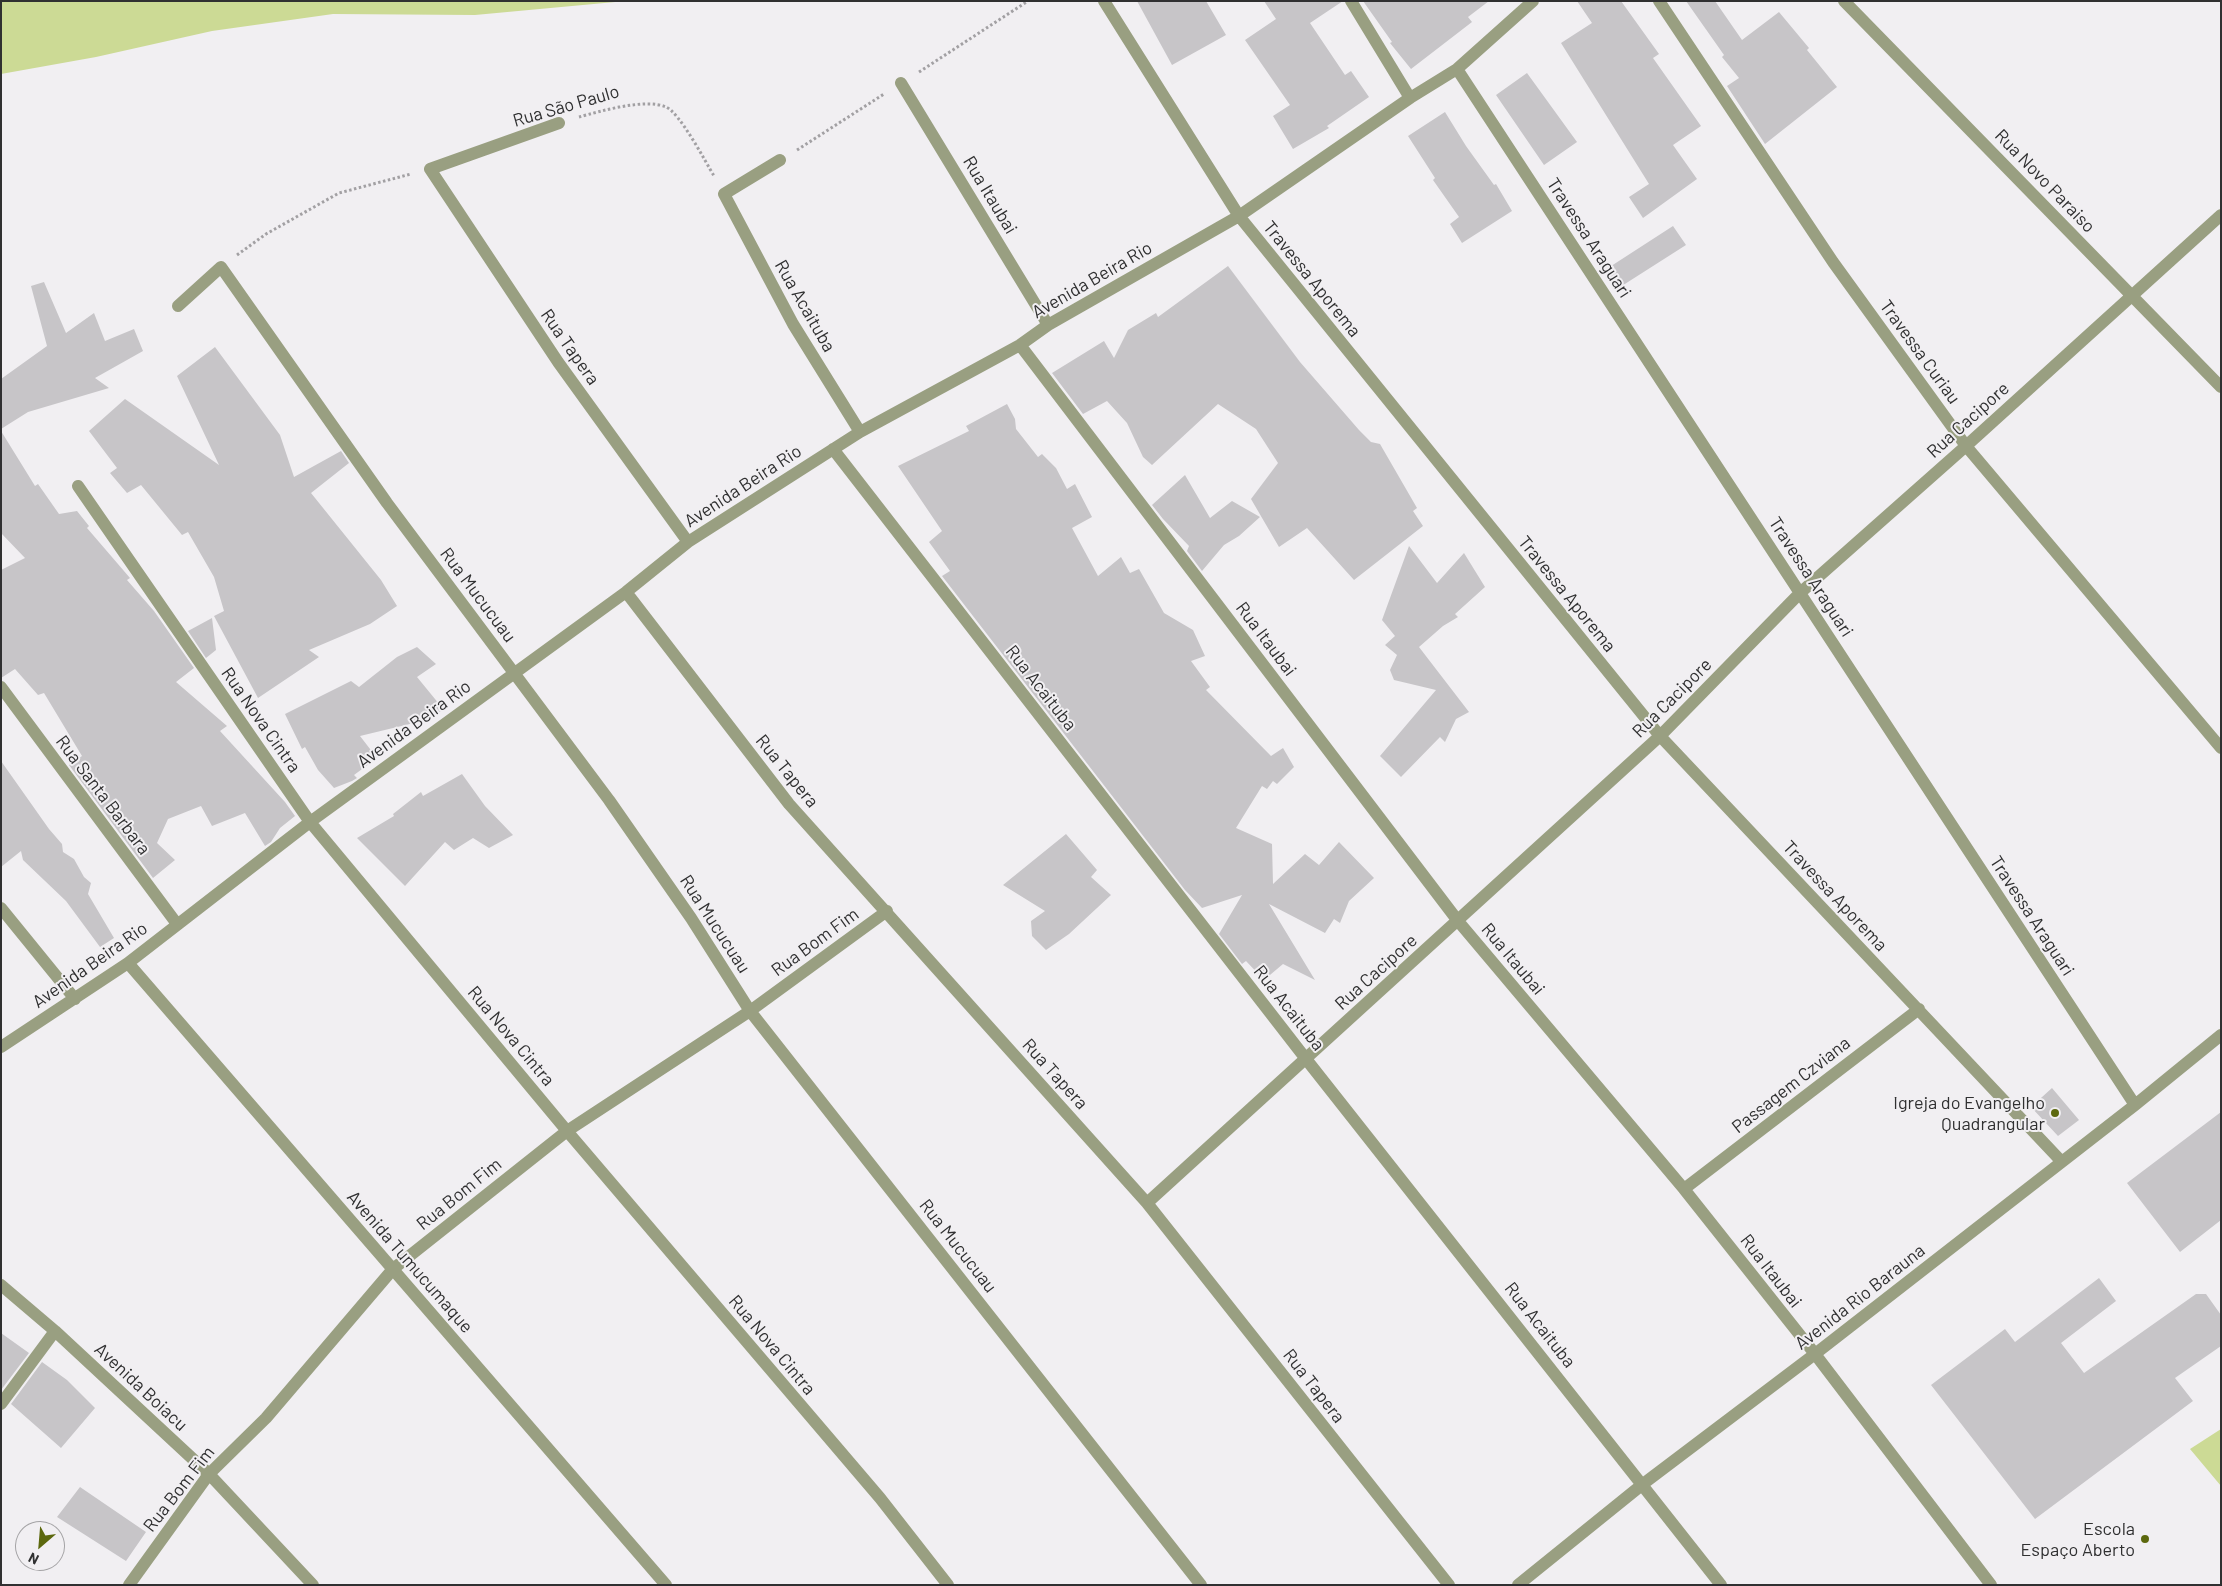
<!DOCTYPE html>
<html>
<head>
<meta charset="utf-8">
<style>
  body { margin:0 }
  #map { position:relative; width:2222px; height:1586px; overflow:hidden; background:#f1eff2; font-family:Barlow,sans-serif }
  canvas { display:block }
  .frame { position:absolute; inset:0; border:2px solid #303031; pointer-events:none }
  .north { position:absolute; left:15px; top:1521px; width:50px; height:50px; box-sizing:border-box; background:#f1eff2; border:1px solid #a4a3a5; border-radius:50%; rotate:207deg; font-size:14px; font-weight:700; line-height:20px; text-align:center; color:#303031 }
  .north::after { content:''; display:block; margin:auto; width:18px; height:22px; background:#5c680e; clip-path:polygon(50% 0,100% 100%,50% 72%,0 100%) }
</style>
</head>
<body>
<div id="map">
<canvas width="2222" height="1586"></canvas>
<div class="frame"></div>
<div class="north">N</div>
</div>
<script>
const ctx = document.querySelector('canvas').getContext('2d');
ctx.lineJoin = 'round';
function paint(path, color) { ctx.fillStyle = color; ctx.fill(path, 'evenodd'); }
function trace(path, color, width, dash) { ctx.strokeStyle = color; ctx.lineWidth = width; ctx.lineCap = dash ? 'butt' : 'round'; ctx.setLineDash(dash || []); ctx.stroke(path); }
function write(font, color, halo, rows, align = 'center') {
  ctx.font = font + ' Barlow,sans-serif'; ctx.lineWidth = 4; ctx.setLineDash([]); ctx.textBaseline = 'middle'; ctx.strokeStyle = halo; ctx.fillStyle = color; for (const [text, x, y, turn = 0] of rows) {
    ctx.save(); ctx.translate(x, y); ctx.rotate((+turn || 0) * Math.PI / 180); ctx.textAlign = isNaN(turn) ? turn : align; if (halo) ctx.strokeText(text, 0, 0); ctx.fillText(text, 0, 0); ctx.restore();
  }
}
paint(new Path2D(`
  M 1,1 L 626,1 L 475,15 L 333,14 L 212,31 L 96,57 L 1,74 Z
  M 2221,1429 L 2221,1486 L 2190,1449 Z`), '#ccda95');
paint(new Path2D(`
  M 1137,1 L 1206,1 L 1226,35 L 1172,65 Z
  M 1264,1 L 1343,1 L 1310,23 L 1345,75 L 1351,71 L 1369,97 L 1327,126 L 1329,128 L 1293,149 L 1273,116 L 1290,105 L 1245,40 L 1276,19 Z
  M 1363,1 L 1489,1 L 1468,17 L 1472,22 L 1411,69 L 1390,43 L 1392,42 Z
  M 1577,1 L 1621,1 L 1659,54 L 1653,58 L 1701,126 L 1673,145 L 1697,179 L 1643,218 L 1629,197 L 1649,184 L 1561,43 L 1592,23 Z
  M 1686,1 L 1715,1 L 1742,40 L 1779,12 L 1809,48 L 1807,50 L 1837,87 L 1765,144 L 1727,86 L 1739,78 L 1722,57 L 1724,55 Z
  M 1527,73 L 1577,142 L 1544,165 L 1496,95 Z
  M 1445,112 L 1466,146 L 1494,185 L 1496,184 L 1512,211 L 1462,243 L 1450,224 L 1459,217 L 1433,180 L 1435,178 L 1408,136 Z
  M 1673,226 L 1686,245 L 1617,289 L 1605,270 Z
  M 1228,266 L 1300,362 L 1359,430 L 1371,442 L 1380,444 L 1417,508 L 1413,511 L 1423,526 L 1354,580 L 1307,528 L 1279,547 L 1251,499 L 1278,463 L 1256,429 L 1218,404 L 1152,465 L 1143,457 L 1127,423 L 1107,401 L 1083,414 L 1052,373 L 1104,341 L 1114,358 L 1128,330 L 1156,313 L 1158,317 Z
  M 44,282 L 66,333 L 94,313 L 105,341 L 134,329 L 143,351 L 95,378 L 109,388 L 28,412 L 1,429 L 1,379 L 47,346 L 31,286 Z
  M 215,347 L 280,435 L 294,477 L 341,451 L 349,463 L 311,493 L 381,580 L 397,606 L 370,624 L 309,650 L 319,657 L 258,698 L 214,616 L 224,611 L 214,577 L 188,532 L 182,535 L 141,485 L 127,493 L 110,473 L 117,468 L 89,431 L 125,399 L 219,465 L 177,376 Z
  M 1007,404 L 1015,419 L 1016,429 L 1038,457 L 1042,454 L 1056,468 L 1067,489 L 1075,484 L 1092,517 L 1072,528 L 1098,576 L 1121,557 L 1130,573 L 1139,569 L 1164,613 L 1193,630 L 1205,656 L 1191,661 L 1210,687 L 1206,690 L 1271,756 L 1283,748 L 1294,767 L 1277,784 L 1273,781 L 1267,789 L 1262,786 L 1236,828 L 1272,844 L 1273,884 L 1305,854 L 1319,865 L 1339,842 L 1374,878 L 1349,901 L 1340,923 L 1334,919 L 1325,933 L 1269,904 L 1315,980 L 1283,964 L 1264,980 L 1246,961 L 1242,964 L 1219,934 L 1242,895 L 1202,908 L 1185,890 L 942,576 L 950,571 L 929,542 L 942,531 L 898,466 L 969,431 L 966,426 Z
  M 1,431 L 35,486 L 38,484 L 59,514 L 77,511 L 89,526 L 87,528 L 130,578 L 127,580 L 154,611 L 194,668 L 176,682 L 227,726 L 220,731 L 285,802 L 295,816 L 280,828 L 271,842 L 265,846 L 245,813 L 212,826 L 201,806 L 168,819 L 157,843 L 175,860 L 153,878 L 69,765 L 82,756 L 44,693 L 38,695 L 15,669 L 1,678 L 1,570 L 25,558 L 1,533 Z
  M 1185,475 L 1210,518 L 1232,501 L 1260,517 L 1239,536 L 1224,545 L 1202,571 L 1187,551 L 1189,546 L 1163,519 L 1152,505 Z
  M 1409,546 L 1437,583 L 1464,553 L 1485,587 L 1455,614 L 1458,617 L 1443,626 L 1419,647 L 1469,712 L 1456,719 L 1445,742 L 1440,737 L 1401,777 L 1380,756 L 1436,690 L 1394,680 L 1390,670 L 1397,655 L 1385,645 L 1395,636 L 1382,620 Z
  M 212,618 L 216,650 L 206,658 L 188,631 Z
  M 417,647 L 436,664 L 417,677 L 444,710 L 422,721 L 360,736 L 377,758 L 354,775 L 357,778 L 352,781 L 334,788 L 318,770 L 305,747 L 302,749 L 285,714 L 351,681 L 359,687 L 397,657 Z
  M 1,761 L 49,829 L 62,844 L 63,852 L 74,859 L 84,877 L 91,883 L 88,894 L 114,938 L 100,947 L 66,901 L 23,860 L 21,851 L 1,867 Z
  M 462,774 L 485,806 L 513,835 L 489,848 L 473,838 L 454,850 L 445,842 L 405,886 L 357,838 L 394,816 L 393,814 L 421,792 L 423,796 Z
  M 1066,834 L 1097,870 L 1091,877 L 1111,895 L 1069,934 L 1046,950 L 1032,936 L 1031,921 L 1045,911 L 1003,885 Z
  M 2052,1088 L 2079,1120 L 2058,1136 L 2031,1107 Z
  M 2221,1112 L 2221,1220 L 2180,1252 L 2127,1183 Z
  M 2099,1278 L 2116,1301 L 2061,1343 L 2084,1373 L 2196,1294 L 2206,1294 L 2221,1315 L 2221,1346 L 2175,1378 L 2193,1401 L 2035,1519 L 1931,1385 L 2005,1329 L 2015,1342 Z
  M 1,1333 L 29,1353 L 1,1390 Z
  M 42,1362 L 67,1380 L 95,1408 L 61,1448 L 11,1404 Z
  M 80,1487 L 146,1532 L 126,1561 L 57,1517 Z`), '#c7c5c8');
trace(new Path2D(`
  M 919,72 L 1028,1
  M 579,117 C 601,111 645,98 666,107 C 680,113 705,161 714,176
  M 797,150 L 884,94
  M 237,255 L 266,234 L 339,193 L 411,174`), '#a2a0a3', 3, [2.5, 2.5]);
trace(new Path2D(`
  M 1104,1 L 1239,216 L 1660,736 L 2062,1162
  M 1351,1 L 1410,98
  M 1659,1 L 1833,262 L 1966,446 L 2221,748
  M 1844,1 L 2221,387
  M 1457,69 L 2135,1105
  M 901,83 L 1048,325
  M 559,123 L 430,169 L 558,362 L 688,542
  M 780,160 L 724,194 L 793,324 L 860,432
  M 178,306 L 221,267 L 387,503 L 609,800 L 691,918 L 750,1011 L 1201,1585
  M 1020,345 L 1458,921 L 1684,1189 L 1815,1354 L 1991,1585
  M 833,449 L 1306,1059 L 1721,1585
  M 78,486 L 310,822 L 567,1131 L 880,1498 L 948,1585
  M 626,592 L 789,804 L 1147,1203 L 1449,1585
  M 1,687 L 177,924
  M 1,908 L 75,999
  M 128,963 L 666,1585
  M 1,1047 L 128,963 L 310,822 L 626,592 L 688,542 L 860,432 L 1020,345 L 1048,325 L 1239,216 L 1410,98 L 1457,69 L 1533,1
  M 1684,1189 L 1919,1009
  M 1147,1203 L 1660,736 L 1800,593 L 1966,446 L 2221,215
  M 1,1285 L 55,1331 L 209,1474 L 313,1585
  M 1,1404 L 55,1331
  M 129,1585 L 209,1474 L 266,1418 L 393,1269 L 567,1131 L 750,1011 L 887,911
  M 1518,1585 L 1643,1484 L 1815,1354 L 2135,1105 L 2221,1035`), '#999f81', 12);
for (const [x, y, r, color] of [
  [2055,1113,5,"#5c680e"],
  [2145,1539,5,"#5c680e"]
]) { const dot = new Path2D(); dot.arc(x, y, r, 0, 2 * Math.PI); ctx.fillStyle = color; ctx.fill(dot); trace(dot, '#f1eff2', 2); }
write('18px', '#303031', '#f1eff2', [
  ["Rua São Paulo",566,106,-16],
  ["Rua Novo Paraiso",2045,181,46],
  ["Rua Itaubai",990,195,59],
  ["Travessa Araguari",1589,238,57],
  ["Travessa Aporema",1312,279,51],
  ["Avenida Beira Rio",1092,280,-30],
  ["Rua Acaituba",805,306,60],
  ["Rua Tapera",570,347,55],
  ["Travessa Curiau",1920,352,54],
  ["Rua Cacipore",1968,420,-42],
  ["Avenida Beira Rio",743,486,-33],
  ["Travessa Araguari",1811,577,57],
  ["Travessa Aporema",1567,594,51],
  ["Rua Mucucuau",478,595,53],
  ["Rua Itaubai",1266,639,53],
  ["Rua Acaituba",1041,688,52],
  ["Rua Cacipore",1672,698,-45],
  ["Rua Nova Cintra",261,720,55],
  ["Avenida Beira Rio",414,724,-36],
  ["Rua Tapera",787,771,51],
  ["Rua Santa Barbara",103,795,53],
  ["Travessa Aporema",1835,896,47],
  ["Travessa Araguari",2032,916,57],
  ["Rua Mucucuau",715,924,57],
  ["Rua Bom Fim",815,942,-36],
  ["Rua Itaubai",1513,959,50],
  ["Avenida Beira Rio",90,965,-35],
  ["Rua Cacipore",1376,972,-42],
  ["Rua Acaituba",1289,1008,52],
  ["Rua Nova Cintra",511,1036,50],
  ["Rua Tapera",1055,1074,48],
  ["Passagem Czviana",1791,1085,-38],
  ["Rua Bom Fim",459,1194,-39],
  ["Rua Mucucuau",958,1246,52],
  ["Avenida Tumucumaque",410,1262,49],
  ["Rua Itaubai",1771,1271,52],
  ["Avenida Rio Barauna",1860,1297,-38],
  ["Rua Acaituba",1540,1325,52],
  ["Rua Nova Cintra",772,1345,50],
  ["Rua Tapera",1314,1386,52],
  ["Avenida Boiacu",141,1387,43],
  ["Rua Bom Fim",179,1489,-52]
]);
write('18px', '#303031', '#f1eff2', [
  ["Igreja do Evangelho",2045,1103],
  ["Quadrangular",2045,1124],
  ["Escola",2135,1529],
  ["Espaço Aberto",2135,1550]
], 'right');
</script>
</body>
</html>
